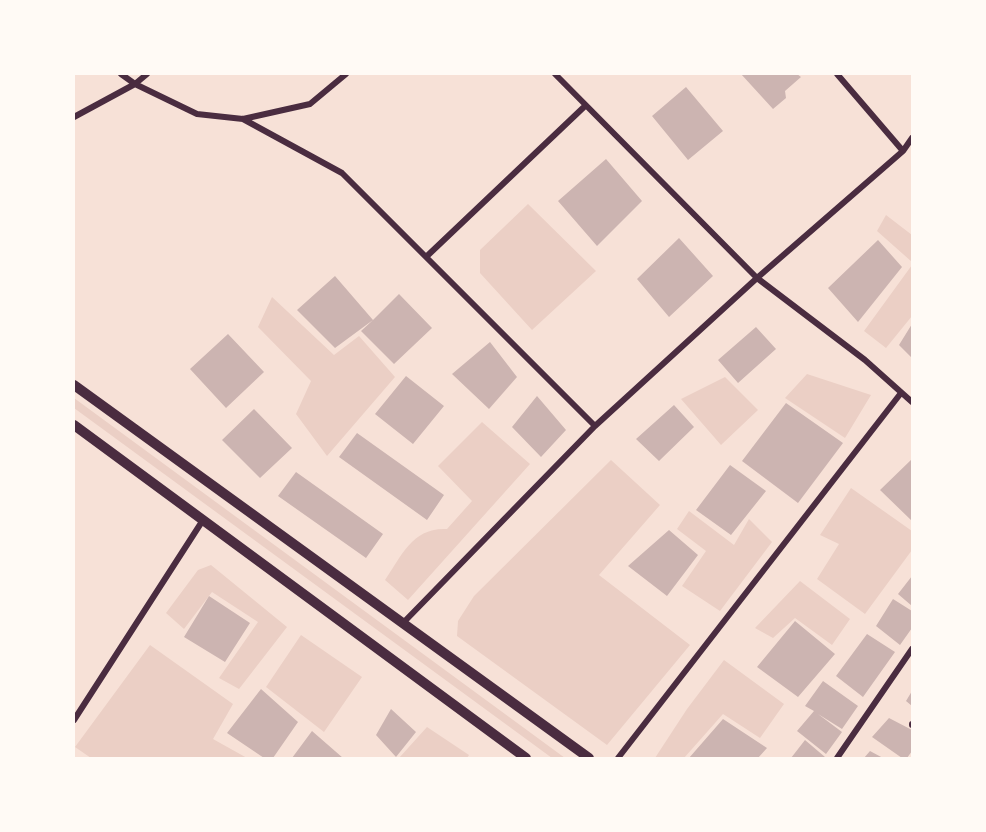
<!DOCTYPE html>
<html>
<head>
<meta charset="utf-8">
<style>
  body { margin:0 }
  #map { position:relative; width:986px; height:832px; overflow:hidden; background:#f7e1d7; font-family:Karla,sans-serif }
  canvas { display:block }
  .frame { position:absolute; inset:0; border:75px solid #fffaf5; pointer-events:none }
</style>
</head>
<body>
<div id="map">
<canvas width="986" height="832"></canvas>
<div class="frame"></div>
</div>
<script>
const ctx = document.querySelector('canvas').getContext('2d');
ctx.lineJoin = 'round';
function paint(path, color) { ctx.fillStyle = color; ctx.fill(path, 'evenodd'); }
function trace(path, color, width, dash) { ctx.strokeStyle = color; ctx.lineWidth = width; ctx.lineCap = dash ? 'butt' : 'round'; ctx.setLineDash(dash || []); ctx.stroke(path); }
paint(new Path2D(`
  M 528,204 L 596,271 L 532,330 L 480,273 L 480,250 Z
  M 886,215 L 912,235 L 912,262 L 877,231 Z
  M 912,265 L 912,316 L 886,348 L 864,331 Z
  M 272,297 L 334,355 L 359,336 L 395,377 L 327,456 L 296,414 L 311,381 L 258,327 Z
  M 807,374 L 871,395 L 845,438 L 785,398 Z
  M 725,377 L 758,410 L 721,445 L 681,399 Z
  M 74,398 L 565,758 L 552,758 L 74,408 Z
  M 482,422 L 530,464 L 408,600 L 385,580 C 402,555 413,527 447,529 L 472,501 L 438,466 Z
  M 611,460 L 660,505 L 599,575 L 690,645 L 607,745 L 457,636 L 458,621 L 474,596 Z
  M 851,488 L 912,531 L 912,550 L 865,614 L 817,579 L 839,544 L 820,535 Z
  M 689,511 L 734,545 L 749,519 L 772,542 L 720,611 L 682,586 L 706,551 L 677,529 Z
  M 211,565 L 287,627 L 239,689 L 219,678 L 258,622 L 212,592 L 184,629 L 166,613 L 198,570 Z
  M 800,581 L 850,619 L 832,645 L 795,618 L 773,638 L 755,628 Z
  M 301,635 L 362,677 L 324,732 L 266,687 Z
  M 150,645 L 233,704 L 213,739 L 247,758 L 91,758 L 75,747 Z
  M 724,660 L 784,704 L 760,738 L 723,714 L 684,758 L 655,758 L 687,709 Z
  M 427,727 L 469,755 L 467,758 L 399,758 Z`), '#ebcfc5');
paint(new Path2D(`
  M 741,74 L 797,74 L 801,77 L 785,91 L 786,98 L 773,109 Z
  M 686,87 L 723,131 L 688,160 L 652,116 Z
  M 606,159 L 642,201 L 597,246 L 558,201 Z
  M 679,238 L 713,276 L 669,317 L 637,279 Z
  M 878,240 L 902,267 L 858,322 L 828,288 Z
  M 335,276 L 373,320 L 399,294 L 432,328 L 394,364 L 361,331 L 373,320 L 335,348 L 297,310 Z
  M 912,324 L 912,358 L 899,345 Z
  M 756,327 L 776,349 L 738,383 L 718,360 Z
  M 228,334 L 264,372 L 226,408 L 190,369 Z
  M 490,342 L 517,377 L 489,409 L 452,374 Z
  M 406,376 L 444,406 L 413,444 L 375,414 Z
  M 537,396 L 566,430 L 541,457 L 512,427 Z
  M 786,403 L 843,443 L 798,503 L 742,461 Z
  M 674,405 L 694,427 L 659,461 L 636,439 Z
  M 254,409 L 292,448 L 260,478 L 222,440 Z
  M 357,433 L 444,495 L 427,520 L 339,457 Z
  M 912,459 L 912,521 L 880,490 Z
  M 730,465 L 766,491 L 731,535 L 696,510 Z
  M 296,472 L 383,534 L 366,558 L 278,496 Z
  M 669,530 L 698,555 L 667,596 L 628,566 Z
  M 912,576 L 912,606 L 898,594 Z
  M 209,596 L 250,623 L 225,662 L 184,637 Z
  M 893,599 L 912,611 L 912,628 L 900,645 L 876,626 Z
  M 795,621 L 835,654 L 798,697 L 757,667 Z
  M 867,634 L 895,652 L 863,697 L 836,676 Z
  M 823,681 L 858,706 L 842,729 L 818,714 L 842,732 L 826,754 L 797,731 L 814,711 L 805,706 Z
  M 261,689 L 298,722 L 273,758 L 264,758 L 227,733 Z
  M 912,691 L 912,706 L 906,701 Z
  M 391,709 L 416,732 L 396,757 L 376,735 Z
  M 889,718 L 912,730 L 912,751 L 907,758 L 902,758 L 872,737 Z
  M 723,719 L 767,748 L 758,758 L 689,758 Z
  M 312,731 L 343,758 L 292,758 Z
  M 805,740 L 825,757 L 824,758 L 791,758 Z
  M 870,751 L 883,758 L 864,758 Z`), '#ccb4b1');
trace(new Path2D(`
  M 121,74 L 135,84 L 197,114 L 243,119 L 310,104 L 346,74
  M 555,74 L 757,278 L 865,360 L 912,402
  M 837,74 L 903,151
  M 74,117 L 135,84 L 147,74
  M 243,119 L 342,173 L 595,426 L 757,278 L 903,151 L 912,138
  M 426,257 L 585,106
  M 403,623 L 595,426
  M 74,720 L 203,520
  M 912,724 L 912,725
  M 618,758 L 901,393
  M 837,758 L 912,649`), '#4a2c40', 6);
trace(new Path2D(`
  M 74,385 L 589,758
  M 74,425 L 526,758`), '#4a2c40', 10);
</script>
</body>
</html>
